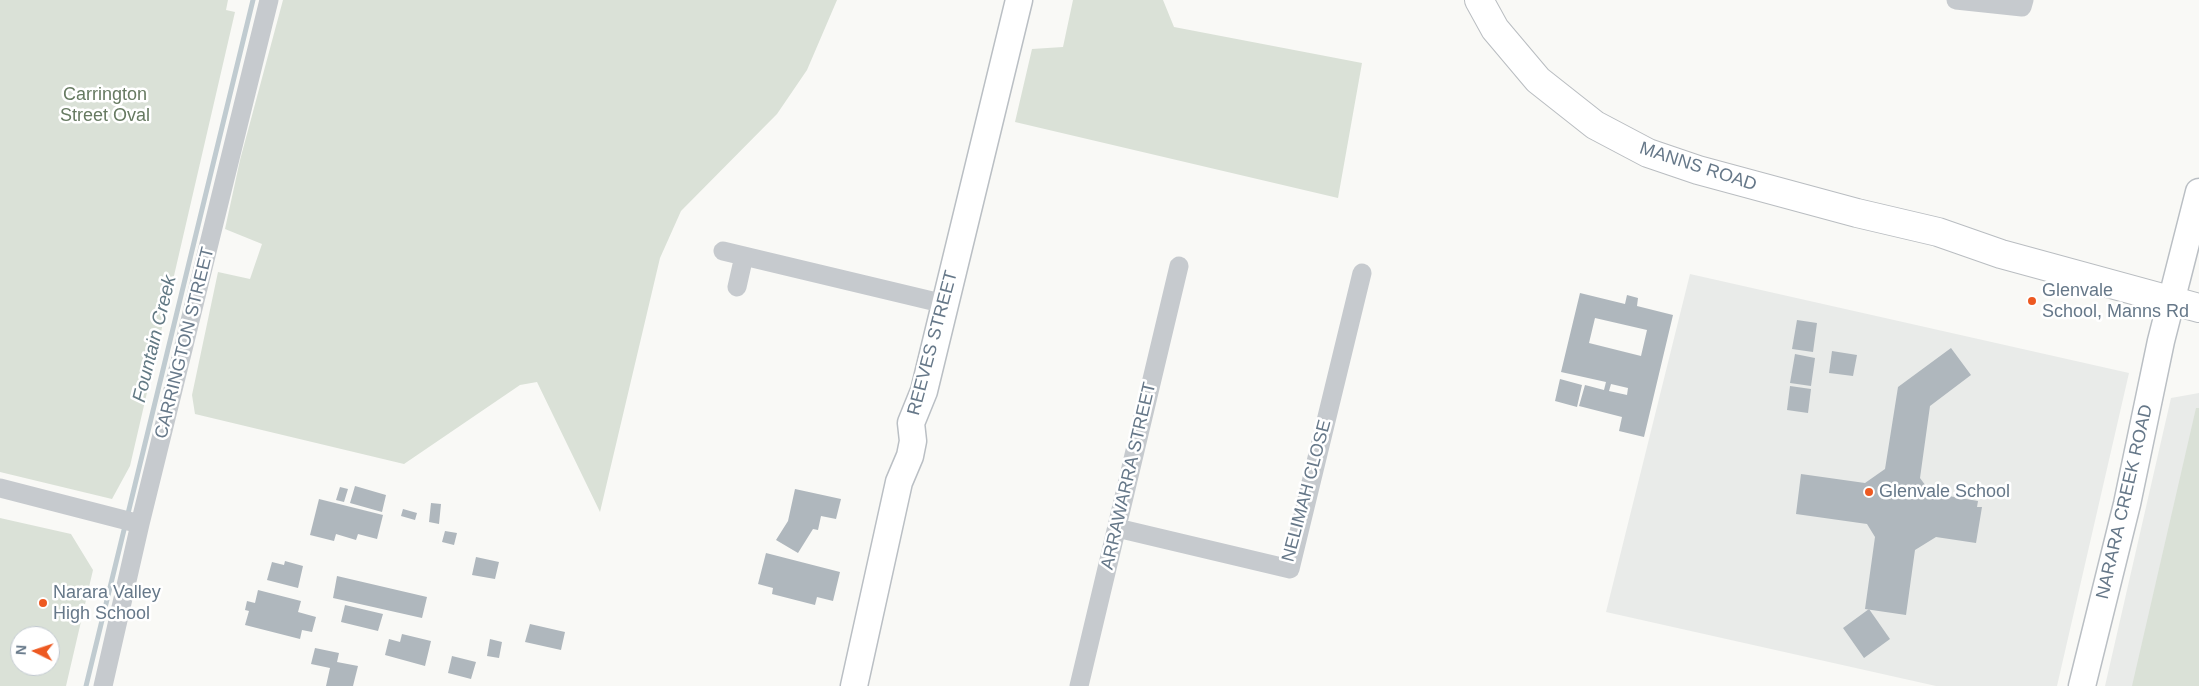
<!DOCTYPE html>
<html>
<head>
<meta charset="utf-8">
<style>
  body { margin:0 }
  #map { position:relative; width:2199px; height:686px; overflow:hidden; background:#f9f9f6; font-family:Helvetica,sans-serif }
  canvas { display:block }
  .north { position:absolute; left:10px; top:626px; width:50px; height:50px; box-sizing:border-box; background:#fff; border:1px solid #c2c9d0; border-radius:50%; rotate:274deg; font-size:14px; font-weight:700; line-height:20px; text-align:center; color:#667889 }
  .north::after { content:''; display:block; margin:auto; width:18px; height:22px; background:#ed5921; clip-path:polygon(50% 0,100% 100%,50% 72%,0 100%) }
</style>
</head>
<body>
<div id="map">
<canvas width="2199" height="686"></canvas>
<div class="north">N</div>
</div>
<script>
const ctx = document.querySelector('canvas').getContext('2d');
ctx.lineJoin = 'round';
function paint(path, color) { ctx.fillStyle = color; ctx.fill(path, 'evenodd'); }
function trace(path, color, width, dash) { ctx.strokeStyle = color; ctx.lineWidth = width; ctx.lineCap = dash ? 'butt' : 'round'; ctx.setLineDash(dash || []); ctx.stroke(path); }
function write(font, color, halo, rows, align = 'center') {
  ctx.font = font + ' Helvetica,sans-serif'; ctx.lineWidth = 5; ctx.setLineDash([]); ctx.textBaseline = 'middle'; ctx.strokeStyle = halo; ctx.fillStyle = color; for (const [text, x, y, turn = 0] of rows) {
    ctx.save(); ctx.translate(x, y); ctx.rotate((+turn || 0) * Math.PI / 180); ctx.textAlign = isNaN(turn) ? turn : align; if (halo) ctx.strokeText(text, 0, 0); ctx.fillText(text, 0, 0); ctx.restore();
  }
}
paint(new Path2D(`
  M 1690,274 L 2129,373 L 2057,686 L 1936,686 L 1606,612 Z
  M 2199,393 L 2199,686 L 2105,686 L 2171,398 Z`), '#e9ebe9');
paint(new Path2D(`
  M 0,0 L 228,0 L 226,10 L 235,12 L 130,466 L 112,499 L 0,472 Z
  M 283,0 L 837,0 L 807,70 L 777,114 L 681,211 L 660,258 L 600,512 L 537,382 L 520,385 L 404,464 L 195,414 L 192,395 L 218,272 L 250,279 L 262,244 L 225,229 L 240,160 Z
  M 1073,0 L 1163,0 L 1174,27 L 1362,63 L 1338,198 L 1015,122 L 1032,49 L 1063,47 Z
  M 2196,408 L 2199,408 L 2199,686 L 2132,686 Z
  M 0,518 L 71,534 L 93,570 L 66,686 L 0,686 ZM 20,636 L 50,636 L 50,666 L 20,666 Z`), '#dae1d7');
trace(new Path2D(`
  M 86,686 L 253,0`), '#c0cbd0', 5);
paint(new Path2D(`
  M 1580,293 L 1625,304 L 1627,295 L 1638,298 L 1637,306 L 1673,315 L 1644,437 L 1619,431 L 1622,417 L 1579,406 L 1585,385 L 1604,390 L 1606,382 L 1561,372 ZM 1595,318 L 1647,330 L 1641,356 L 1589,343 ZM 1611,384 L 1628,388 L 1627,395 L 1609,391 Z
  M 1797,320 L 1817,323 L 1813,352 L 1792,349 Z
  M 1951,348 L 1971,375 L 1930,406 L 1920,478 L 1931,493 L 1978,501 L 1977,507 L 1982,507 L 1976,543 L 1936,537 L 1915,550 L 1906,615 L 1865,609 L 1875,537 L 1867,524 L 1796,514 L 1801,474 L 1865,483 L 1885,469 L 1898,387 Z
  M 1832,351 L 1857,355 L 1853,376 L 1829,373 Z
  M 1795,354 L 1815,358 L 1811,386 L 1790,383 Z
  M 1560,379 L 1582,385 L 1577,407 L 1555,401 Z
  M 1790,386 L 1811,389 L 1808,413 L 1787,410 Z
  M 355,486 L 386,495 L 382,512 L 350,503 Z
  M 340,487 L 348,489 L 344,502 L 336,500 Z
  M 795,489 L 841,499 L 836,519 L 821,516 L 818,530 L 813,529 L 798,553 L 776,540 L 788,521 Z
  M 319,499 L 383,515 L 377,539 L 358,534 L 356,540 L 336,534 L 334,541 L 310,535 Z
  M 431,503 L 441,504 L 439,524 L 429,522 Z
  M 403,509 L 417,513 L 415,520 L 401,516 Z
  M 445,531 L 457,533 L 454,545 L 442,542 Z
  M 766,553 L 840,572 L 833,601 L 817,597 L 815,605 L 772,594 L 773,588 L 758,584 Z
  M 476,557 L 499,562 L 495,579 L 472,575 Z
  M 285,561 L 303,566 L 298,588 L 267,580 L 272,562 L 284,565 Z
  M 337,576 L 427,597 L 422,618 L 333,598 Z
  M 258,590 L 301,601 L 298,612 L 316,617 L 312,632 L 302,630 L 300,639 L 245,625 L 249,611 L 245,610 L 247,601 L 255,603 Z
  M 345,605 L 383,614 L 378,631 L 341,622 Z
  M 1869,609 L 1890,639 L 1864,658 L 1843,628 Z
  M 530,624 L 565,632 L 561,650 L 525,642 Z
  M 402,634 L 431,641 L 425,666 L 385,655 L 389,639 L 400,642 Z
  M 490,639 L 502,642 L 499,658 L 487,656 Z
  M 315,648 L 339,653 L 337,662 L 358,666 L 353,686 L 326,686 L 330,668 L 311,664 Z
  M 452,656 L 476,662 L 471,679 L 448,673 Z`), '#afb7bd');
const secondary = new Path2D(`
  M 854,686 L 899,482 L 910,456 L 913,441 L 911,423 L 924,391 L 1019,0
  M 2082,686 L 2127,504 L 2161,341 L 2199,192`);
const primary = new Path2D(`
  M 1479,0 L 1495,29 L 1538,80 L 1595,125 L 1648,153 L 1698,170 L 1857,213 L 1938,232 L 2001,254 L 2199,308`);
trace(secondary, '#babfc4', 29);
trace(primary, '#b9bdc1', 30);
trace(new Path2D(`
  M 1956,0 L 2022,7 L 2024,0
  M 723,251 L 945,304
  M 737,287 L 744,256
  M 0,488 L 140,524
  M 1117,528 L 1290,569 L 1362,273
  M 103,686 L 140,524 L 269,0
  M 1079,686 L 1179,266`), '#c6cace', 19);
trace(secondary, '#fff', 26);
trace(primary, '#fff', 28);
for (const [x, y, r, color] of [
  [2032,301,5,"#ed5921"],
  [1869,492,5,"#ed5921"],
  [43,603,5,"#ed5921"]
]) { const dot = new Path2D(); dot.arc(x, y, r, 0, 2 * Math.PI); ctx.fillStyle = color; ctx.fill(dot); trace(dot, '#fff', 2); }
write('18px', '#667a61', '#fff', [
  ["Carrington",105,95],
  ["Street Oval",105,116]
]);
write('18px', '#667889', '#fff', [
  ["MANNS ROAD",1698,167,18],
  ["CARRINGTON STREET",185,343,-76],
  ["REEVES STREET",933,343,-75],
  ["ARRAWARRA STREET",1129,476,-77],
  ["NELIMAH CLOSE",1307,491,-75],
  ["NARARA CREEK ROAD",2125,502,-77]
]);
write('18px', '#667889', '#fff', [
  ["Glenvale",2042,291],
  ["School, Manns Rd",2042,312],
  ["Glenvale School",1879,492],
  ["Narara Valley",53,593],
  ["High School",53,614]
], 'left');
write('italic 19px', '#627984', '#fff', [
  ["Fountain Creek",155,339,-76]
]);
</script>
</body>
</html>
